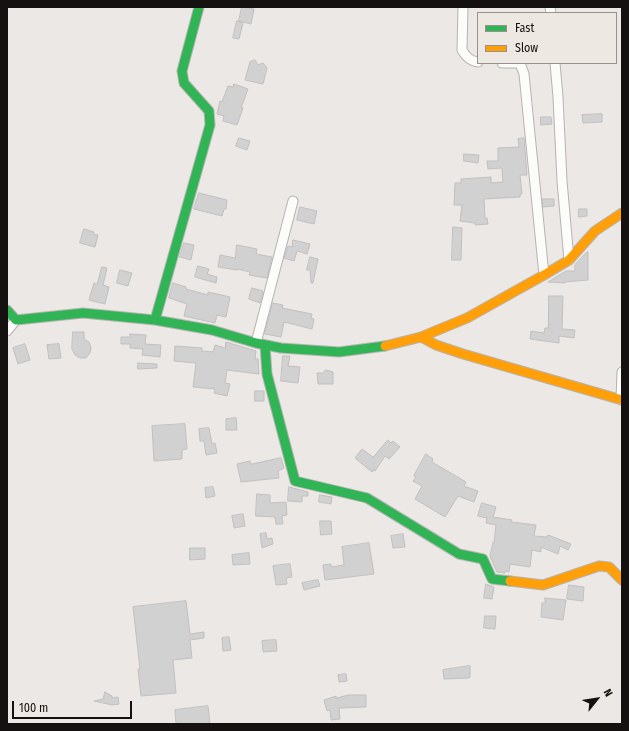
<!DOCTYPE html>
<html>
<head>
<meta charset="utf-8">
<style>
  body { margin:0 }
  #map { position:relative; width:629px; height:731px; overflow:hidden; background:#ebe8e5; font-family:"Fira Sans Condensed",sans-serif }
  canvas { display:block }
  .frame { position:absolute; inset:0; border:8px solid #141110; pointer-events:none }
  .legend { position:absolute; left:477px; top:12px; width:140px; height:52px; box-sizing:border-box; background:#eee8e2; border:1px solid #97928e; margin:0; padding:5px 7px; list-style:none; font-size:12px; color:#141110 }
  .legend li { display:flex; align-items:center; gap:8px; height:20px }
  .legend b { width:20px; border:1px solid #97928e }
  .north { position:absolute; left:577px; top:679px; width:40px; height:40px; -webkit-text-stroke:3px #eee8e2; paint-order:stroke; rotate:60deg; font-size:11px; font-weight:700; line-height:16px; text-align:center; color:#141110 }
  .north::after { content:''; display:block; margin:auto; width:14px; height:18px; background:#141110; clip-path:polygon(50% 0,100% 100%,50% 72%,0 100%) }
  .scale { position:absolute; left:12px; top:701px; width:120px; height:18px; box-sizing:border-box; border:2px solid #141110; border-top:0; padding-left:5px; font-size:12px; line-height:14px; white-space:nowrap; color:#141110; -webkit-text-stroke:3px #eee8e2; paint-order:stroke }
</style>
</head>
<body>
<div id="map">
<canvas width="629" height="731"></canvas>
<div class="frame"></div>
<ul class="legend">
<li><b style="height:5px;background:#30b455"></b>Fast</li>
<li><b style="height:5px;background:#ff9f0a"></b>Slow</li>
</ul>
<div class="north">N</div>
<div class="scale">100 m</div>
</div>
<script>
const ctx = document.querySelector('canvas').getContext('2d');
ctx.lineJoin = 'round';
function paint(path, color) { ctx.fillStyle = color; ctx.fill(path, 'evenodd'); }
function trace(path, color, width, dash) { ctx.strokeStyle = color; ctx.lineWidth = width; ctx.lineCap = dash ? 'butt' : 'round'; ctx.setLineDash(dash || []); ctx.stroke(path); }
const building = new Path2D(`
  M 242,7 L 254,9 L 251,24 L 239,21 Z
  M 237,21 L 243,23 L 239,39 L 233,38 Z
  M 255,60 L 258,65 L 263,63 L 267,68 L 263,84 L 245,80 L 250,62 Z
  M 234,84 L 248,89 L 241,108 L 243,108 L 237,125 L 223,121 L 224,116 L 217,114 L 220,101 L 222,102 L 228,86 L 233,87 Z
  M 602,114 L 602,122 L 583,123 L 582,115 Z
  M 541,117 L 551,117 L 552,124 L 541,125 Z
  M 239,138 L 250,141 L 247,150 L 236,146 Z
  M 524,138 L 527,175 L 520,175 L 522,194 L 520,194 L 520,197 L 484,199 L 485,218 L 487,218 L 488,224 L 475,225 L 475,223 L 460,221 L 462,205 L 454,205 L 455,183 L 461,183 L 461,179 L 491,177 L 491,183 L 503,182 L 502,168 L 488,169 L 487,161 L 498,161 L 498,148 L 519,147 L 518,139 Z
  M 464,154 L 479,155 L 478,163 L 464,161 Z
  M 199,193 L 227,200 L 226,209 L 224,209 L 222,216 L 194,209 Z
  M 543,199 L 554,199 L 554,206 L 543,207 Z
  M 300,207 L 317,211 L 314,224 L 297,220 Z
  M 579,209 L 587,209 L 587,216 L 579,217 Z
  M 453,227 L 462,228 L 461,260 L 452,260 Z
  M 84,229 L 94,232 L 93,234 L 98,235 L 95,247 L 80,243 Z
  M 293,240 L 310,244 L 307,254 L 297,251 L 294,261 L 284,258 L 288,246 L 292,247 Z
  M 184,243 L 194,245 L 191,260 L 180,257 Z
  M 237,245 L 257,249 L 256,254 L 272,257 L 267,278 L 249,275 L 250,272 L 237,269 L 237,270 L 218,267 L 220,255 L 235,258 Z
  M 587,252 L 588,252 L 588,280 L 565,282 L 565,283 L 548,282 L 566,271 L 575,271 L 575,265 Z
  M 310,257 L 318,259 L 313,283 L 311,283 L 310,270 L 307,270 Z
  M 198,266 L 209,269 L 207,274 L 217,277 L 216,283 L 195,277 Z
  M 102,267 L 107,268 L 103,285 L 109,287 L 105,304 L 89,300 L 94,283 L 97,284 Z
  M 120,270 L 132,273 L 128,286 L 117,283 Z
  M 173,283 L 186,287 L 186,289 L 208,295 L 208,292 L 230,297 L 226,317 L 217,315 L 215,323 L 184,316 L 187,304 L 169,298 Z
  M 252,288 L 263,291 L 260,303 L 249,299 Z
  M 549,296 L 563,296 L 562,329 L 575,330 L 574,338 L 559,336 L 559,343 L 530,339 L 531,331 L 544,333 L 545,328 L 548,328 Z
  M 273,303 L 283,305 L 282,308 L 312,314 L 311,318 L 314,319 L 312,329 L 284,322 L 281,337 L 265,334 Z
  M 73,332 L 84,332 L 84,339 L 89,342 L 91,348 L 90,353 L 86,358 L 80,358 L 75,355 L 72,349 Z
  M 130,334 L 146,335 L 145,344 L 161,345 L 160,357 L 142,355 L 143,349 L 130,348 L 130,344 L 121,344 L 121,337 L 130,337 Z
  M 226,342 L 256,351 L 255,359 L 258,359 L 259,374 L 227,370 L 225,383 L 230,384 L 227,396 L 214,393 L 215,389 L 193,387 L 196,363 L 174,361 L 175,346 L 202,348 L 202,351 L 213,352 L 215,345 L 225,348 Z
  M 25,344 L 30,360 L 18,364 L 13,348 Z
  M 59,344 L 61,358 L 49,359 L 47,345 Z
  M 283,356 L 290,356 L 288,366 L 300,367 L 298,383 L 281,381 Z
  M 138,363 L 157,364 L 157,368 L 138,369 Z
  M 326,370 L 333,372 L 333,384 L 318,384 L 317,373 L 323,373 Z
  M 255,391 L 264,391 L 264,401 L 255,401 Z
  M 236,418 L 237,430 L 226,430 L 226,419 Z
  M 185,424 L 187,449 L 182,450 L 182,459 L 154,461 L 152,426 Z
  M 209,428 L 212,444 L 215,443 L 217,453 L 206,455 L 204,441 L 200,441 L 199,429 Z
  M 388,440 L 391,443 L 393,441 L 400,447 L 389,459 L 385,456 L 375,471 L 373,470 L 372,472 L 355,458 L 362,449 L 373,457 Z
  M 426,454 L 433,459 L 432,462 L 466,482 L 464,486 L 478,491 L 474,502 L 458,496 L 445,517 L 415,499 L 422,486 L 413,481 L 416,477 L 414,476 Z
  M 281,458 L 284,468 L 278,471 L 279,478 L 241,482 L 237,464 L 250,461 L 251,464 Z
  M 213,487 L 215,496 L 206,498 L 205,488 Z
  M 289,487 L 308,492 L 308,496 L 302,496 L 302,502 L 288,501 Z
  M 257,494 L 270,495 L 270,503 L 286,502 L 287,515 L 282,516 L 283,524 L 276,524 L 275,517 L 256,516 Z
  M 320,495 L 332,497 L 331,504 L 319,502 Z
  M 482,503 L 496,507 L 493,517 L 512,520 L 511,522 L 536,525 L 534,536 L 547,537 L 548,535 L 571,544 L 568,550 L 560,546 L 558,554 L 541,547 L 541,552 L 532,550 L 530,567 L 510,564 L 509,572 L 505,571 L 505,573 L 497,572 L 490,556 L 493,542 L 494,543 L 496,525 L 486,523 L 487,518 L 478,516 Z
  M 243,514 L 245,526 L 234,528 L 232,516 Z
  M 320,521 L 331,521 L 332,534 L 321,535 Z
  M 266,533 L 267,539 L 272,538 L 273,544 L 262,548 L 260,534 Z
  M 403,534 L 405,547 L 393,548 L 391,536 Z
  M 369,543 L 374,574 L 325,580 L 323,565 L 331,564 L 331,567 L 344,565 L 342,547 Z
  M 190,548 L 205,548 L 205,559 L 190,560 Z
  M 249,553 L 250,564 L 233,565 L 232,555 Z
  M 290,564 L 292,577 L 286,578 L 287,584 L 276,585 L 273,566 Z
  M 318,580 L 320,586 L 304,590 L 302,583 Z
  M 486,584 L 494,587 L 492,599 L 484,598 Z
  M 569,585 L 584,587 L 583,601 L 567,599 Z
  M 545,598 L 566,600 L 563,620 L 541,617 L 542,603 L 545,603 Z
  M 186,601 L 190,634 L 204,632 L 204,638 L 190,640 L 192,658 L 173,660 L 176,693 L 141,696 L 138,669 L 140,669 L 133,607 Z
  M 485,616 L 496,616 L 495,629 L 484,628 Z
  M 229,637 L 231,650 L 223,651 L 222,638 Z
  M 276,640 L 277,651 L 263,652 L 262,641 Z
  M 470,666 L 470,677 L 469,678 L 444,679 L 443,670 Z
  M 346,674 L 347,681 L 339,682 L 338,675 Z
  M 105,692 L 112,696 L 112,698 L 118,697 L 119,704 L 112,705 L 94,701 L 103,699 Z
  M 348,695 L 366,695 L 366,707 L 339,708 L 340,719 L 331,720 L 330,710 L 327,711 L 324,700 L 336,696 L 336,698 Z
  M 208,706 L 210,724 L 176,724 L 175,710 Z`);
paint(building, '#d2d1d1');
trace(building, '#c1bfc0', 1);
const street = new Path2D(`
  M 463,7 L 462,50 C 466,57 470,61 478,62
  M 550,7 L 551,13
  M 502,63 L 520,63 L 524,74 L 544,275
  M 555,63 L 558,97 L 562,181 L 569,260
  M 7,331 L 16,320
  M 256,343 L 293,201
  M 621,400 L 622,372`);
const fast = new Path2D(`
  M 7,310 L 16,320 L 83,313 L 155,320 L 212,330 L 256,343 L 281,348 L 339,352 L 385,346
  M 155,320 L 210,125 L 209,111 L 184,83 L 182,71 L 199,7
  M 265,345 L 267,374 L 295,481 L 367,498 L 459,554 L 483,559 L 492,579 L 510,581`);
const slow = new Path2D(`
  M 421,337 L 436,345 L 463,354 L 622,400
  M 385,346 L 421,337 L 467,318 L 544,275 L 569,260 L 595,231 L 622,213
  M 510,581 L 543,585 L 599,566 L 609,567 L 622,580`);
trace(street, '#b6b3b1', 11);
trace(fast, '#b6b3b1', 11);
trace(slow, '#b6b3b1', 11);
trace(street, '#fcfcfb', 9);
trace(fast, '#30b455', 9);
trace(slow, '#ff9f0a', 9);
</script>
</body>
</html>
